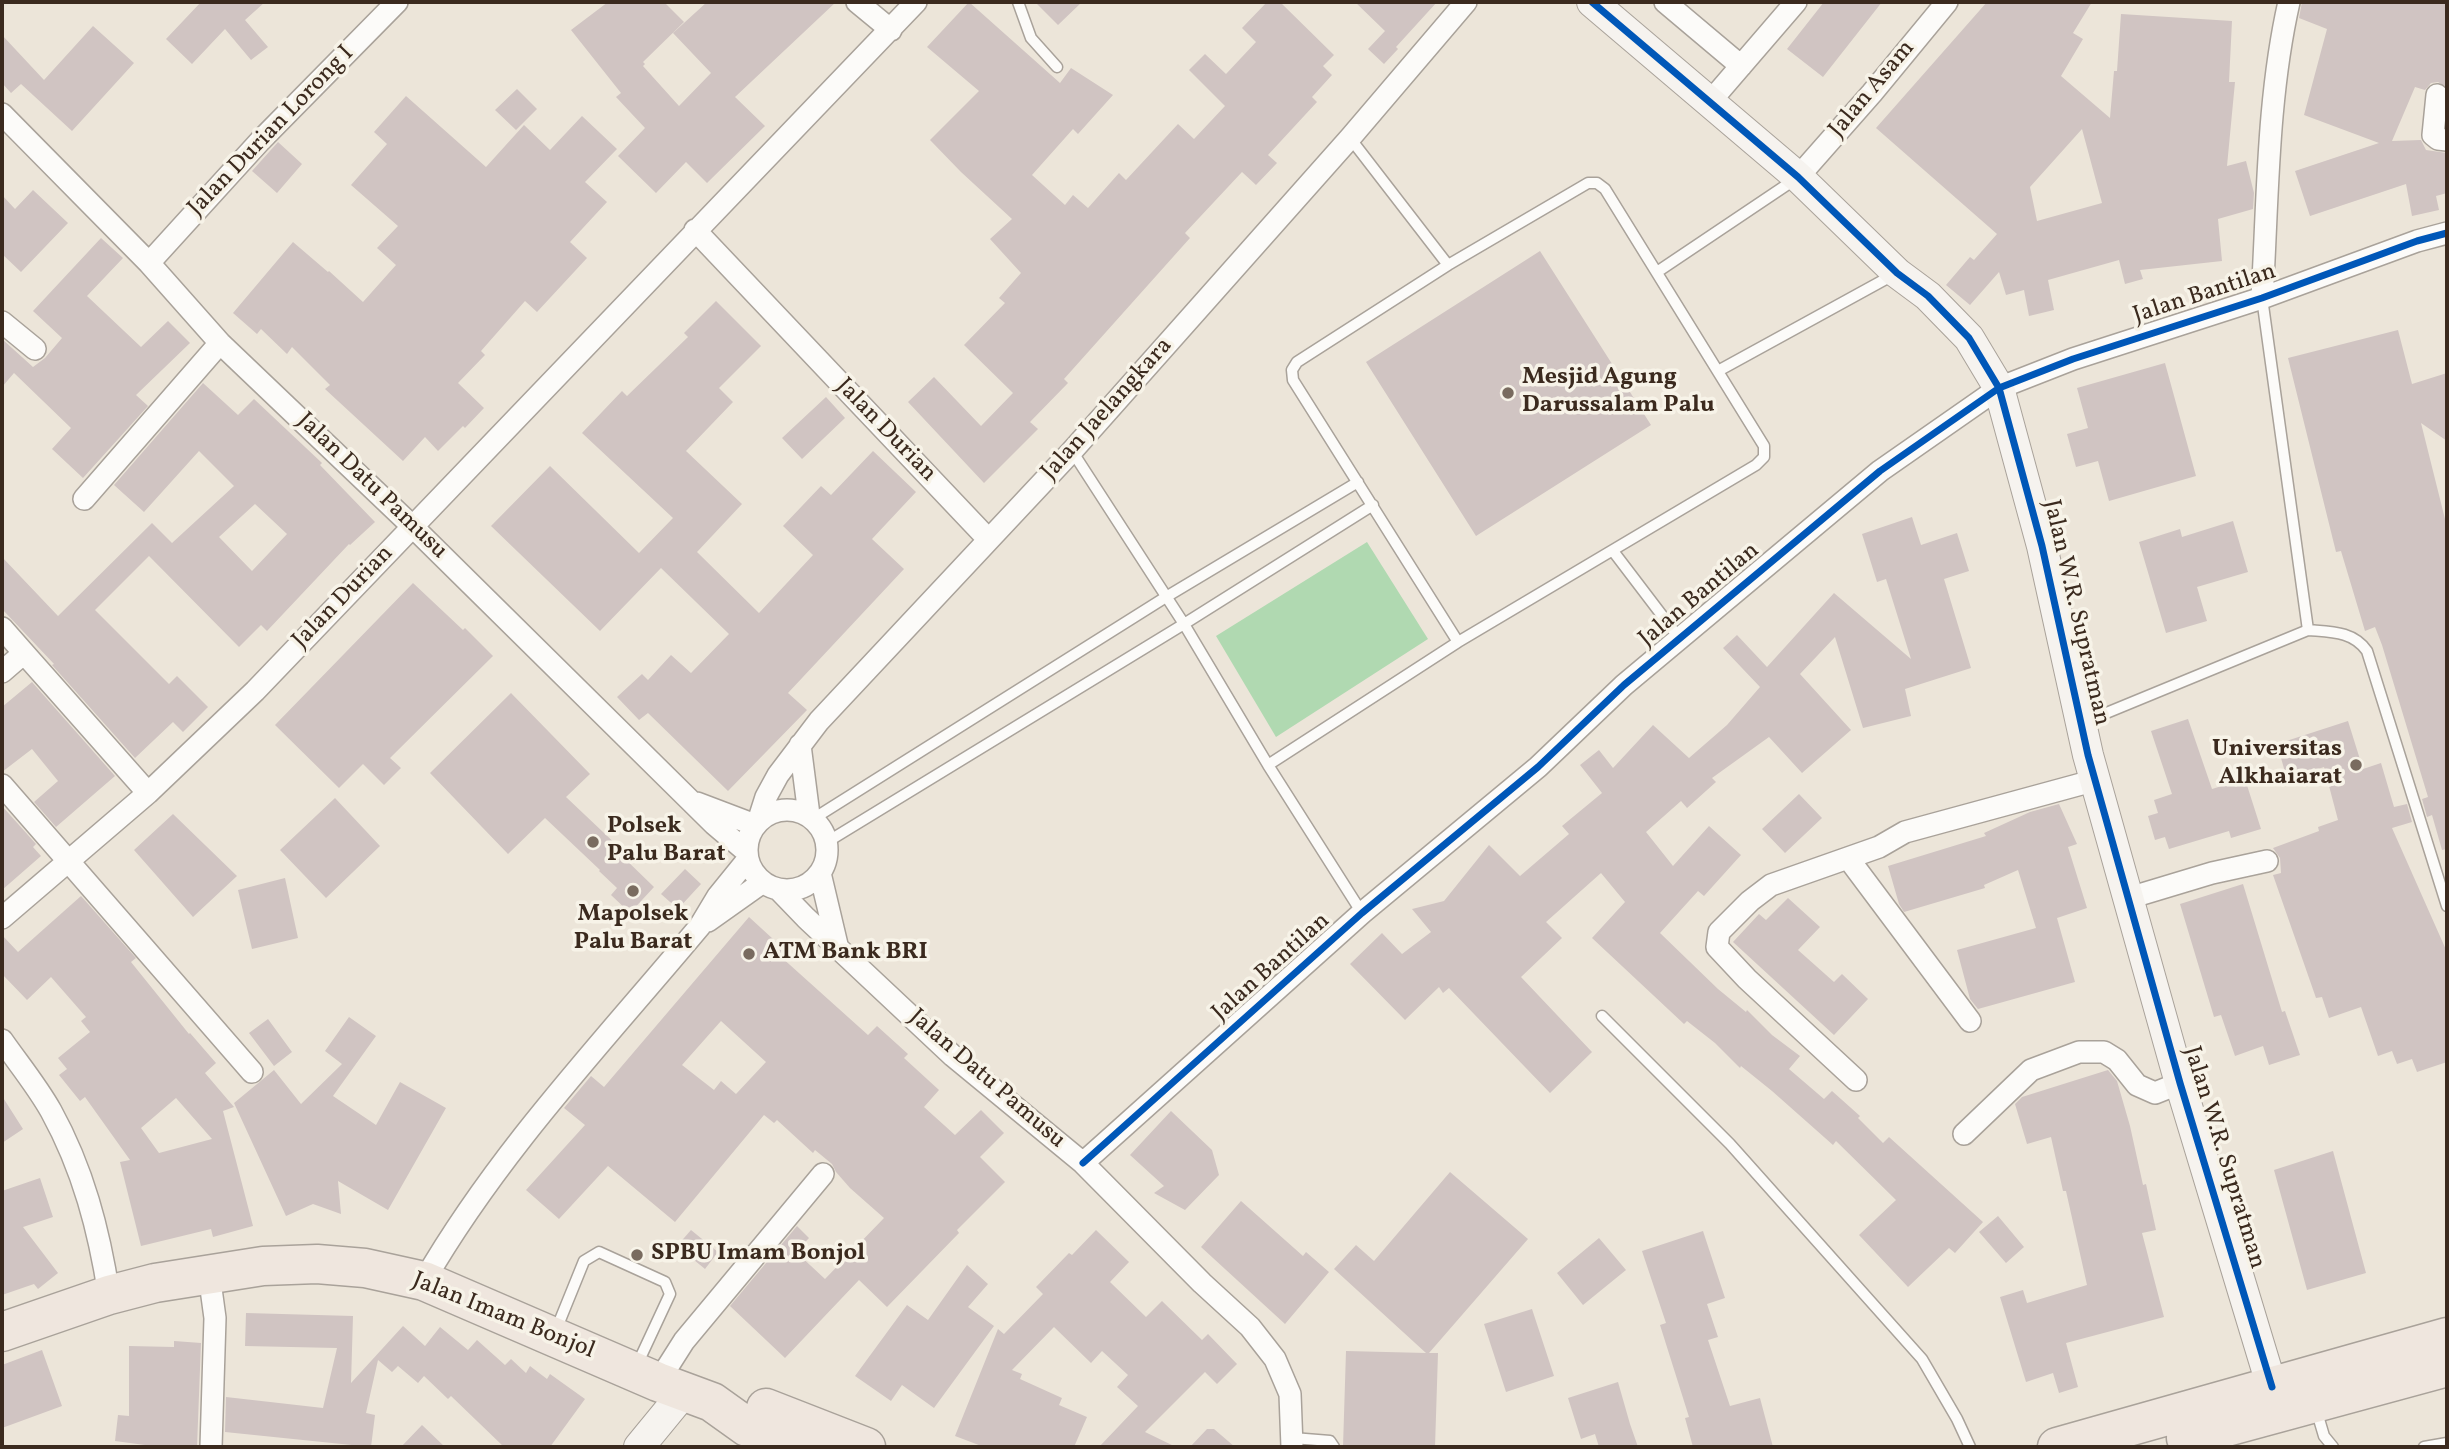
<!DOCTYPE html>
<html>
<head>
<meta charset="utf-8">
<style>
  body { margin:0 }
  #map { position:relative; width:2449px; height:1449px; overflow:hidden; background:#ece5d9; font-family:Vollkorn,serif }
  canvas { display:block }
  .frame { position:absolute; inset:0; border:4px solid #3b2a1e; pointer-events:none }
</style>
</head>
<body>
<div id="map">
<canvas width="2449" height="1449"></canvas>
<div class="frame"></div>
</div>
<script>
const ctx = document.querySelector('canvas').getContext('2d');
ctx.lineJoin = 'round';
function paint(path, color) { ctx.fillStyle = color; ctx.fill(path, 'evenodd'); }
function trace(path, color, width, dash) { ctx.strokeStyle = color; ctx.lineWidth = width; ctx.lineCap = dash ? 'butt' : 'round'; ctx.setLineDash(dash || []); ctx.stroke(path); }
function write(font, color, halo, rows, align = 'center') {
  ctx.font = font + ' Vollkorn,serif'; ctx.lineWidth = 7; ctx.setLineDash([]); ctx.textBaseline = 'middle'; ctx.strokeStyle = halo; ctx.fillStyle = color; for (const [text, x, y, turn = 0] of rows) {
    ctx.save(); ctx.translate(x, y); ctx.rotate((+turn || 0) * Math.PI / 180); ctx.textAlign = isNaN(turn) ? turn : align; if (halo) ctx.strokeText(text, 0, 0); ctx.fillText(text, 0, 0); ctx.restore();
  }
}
paint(new Path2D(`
  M 1367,542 L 1428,639 L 1276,737 L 1216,636 Z`), '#b0d9b1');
paint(new Path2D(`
  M 201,2 L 265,2 L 245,20 L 268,47 L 251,60 L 225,29 L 192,64 L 166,39 Z
  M 608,2 L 664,2 L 684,22 L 643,62 L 645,64 L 643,66 L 679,106 L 711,73 L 673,33 L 707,2 L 836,2 L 735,97 L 765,126 L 707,183 L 686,162 L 656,193 L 618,156 L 645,128 L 616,97 L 621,93 L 571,30 Z
  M 969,2 L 1060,83 L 1071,68 L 1113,95 L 1078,134 L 1073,129 L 1032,175 L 1065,205 L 1073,195 L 1088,208 L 1119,173 L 1126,180 L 1178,124 L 1194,139 L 1225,106 L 1189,70 L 1205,54 L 1226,74 L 1256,42 L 1242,28 L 1267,2 L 1280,2 L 1334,55 L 1323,66 L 1332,75 L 1312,97 L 1317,102 L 1268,155 L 1277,163 L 1256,185 L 1242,172 L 1185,233 L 1190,238 L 1064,379 L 1068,383 L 1030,422 L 1038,429 L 984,483 L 908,402 L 934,377 L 981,426 L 1013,393 L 964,345 L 1005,303 L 999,298 L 1021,273 L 990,239 L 1012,219 L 961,172 L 930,140 L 979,91 L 927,47 Z
  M 1035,2 L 1082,2 L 1058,25 Z
  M 1355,2 L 1437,2 L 1396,47 L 1398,49 L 1384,64 L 1368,49 L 1385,31 Z
  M 1824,2 L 1882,2 L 1823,77 L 1787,49 Z
  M 1987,2 L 2092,2 L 2073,33 L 2083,39 L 2061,76 L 2110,118 L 2114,71 L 2117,71 L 2121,14 L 2232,21 L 2229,82 L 2235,82 L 2227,166 L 2246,161 L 2254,193 L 2253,209 L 2218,219 L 2222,261 L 2140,270 L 2143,279 L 2125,284 L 2119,260 L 2048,280 L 2054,310 L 2029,316 L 2024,290 L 2006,295 L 1999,272 L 1970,305 L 1946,285 L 1970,257 L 1974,260 L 1997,234 L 1876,128 ZM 2082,129 L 2102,203 L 2037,221 L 2030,187 Z
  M 2302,2 L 2447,2 L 2447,87 L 2438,82 L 2431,83 L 2425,90 L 2415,87 L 2392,141 L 2421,140 L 2426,150 L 2447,153 L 2447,193 L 2436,196 L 2439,210 L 2412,216 L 2406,184 L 2310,216 L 2295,171 L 2379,143 L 2304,115 L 2327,29 L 2299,18 Z
  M 93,26 L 134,63 L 72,131 L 21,84 L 11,93 L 2,83 L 2,35 L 44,80 Z
  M 517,89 L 537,109 L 516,130 L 495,110 Z
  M 406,96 L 486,167 L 524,125 L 550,150 L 582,116 L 617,149 L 585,182 L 607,202 L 570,242 L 587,258 L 537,312 L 525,301 L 481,351 L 485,355 L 458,383 L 484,408 L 465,428 L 463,426 L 438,451 L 425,437 L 403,461 L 325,389 L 330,385 L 292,347 L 287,354 L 261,329 L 257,334 L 233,313 L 293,242 L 328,272 L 329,271 L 363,302 L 396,265 L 377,248 L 398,226 L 351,185 L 387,144 L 374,132 Z
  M 278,142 L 302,164 L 277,193 L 252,171 Z
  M 33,190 L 68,223 L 21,272 L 2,254 L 2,195 L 15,209 Z
  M 101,238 L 123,258 L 87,296 L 141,347 L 168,321 L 190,343 L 136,395 L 148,406 L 83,478 L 52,449 L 71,428 L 14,373 L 2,387 L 2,339 L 33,367 L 45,358 L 62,338 L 33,311 Z
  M 1540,251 L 1651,425 L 1476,536 L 1366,362 Z
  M 716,301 L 761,346 L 719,388 L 733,402 L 686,451 L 742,504 L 697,552 L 759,613 L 813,555 L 783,526 L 821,486 L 831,495 L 873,451 L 916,492 L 872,539 L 904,569 L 788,693 L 807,710 L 728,791 L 648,713 L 639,720 L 617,697 L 642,674 L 648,680 L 671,655 L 691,673 L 729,634 L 661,568 L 600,631 L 491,526 L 550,466 L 639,553 L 673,518 L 582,433 L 622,391 L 627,396 L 688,337 L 684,333 Z
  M 2398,330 L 2412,384 L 2447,373 L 2447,441 L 2421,423 L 2447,527 L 2447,849 L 2442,850 L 2432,815 L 2427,817 L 2422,799 L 2428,797 L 2382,645 L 2375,627 L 2365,631 L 2341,551 L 2336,552 L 2288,358 Z
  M 2165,363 L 2196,476 L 2109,501 L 2098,461 L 2076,467 L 2067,434 L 2088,428 L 2077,388 Z
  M 203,383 L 238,415 L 254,399 L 322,463 L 320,465 L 375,522 L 350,545 L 349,544 L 267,631 L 261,625 L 239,647 L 149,556 L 95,610 L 169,684 L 177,676 L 208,707 L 183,732 L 173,722 L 135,758 L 52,665 L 54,664 L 2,609 L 2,557 L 58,616 L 152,523 L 172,543 L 234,486 L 199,451 L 144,512 L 114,485 ZM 255,504 L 287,534 L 252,571 L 219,537 Z
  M 826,397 L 845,418 L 802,459 L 782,438 Z
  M 1912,517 L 1921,545 L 1957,533 L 1969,571 L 1944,579 L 1971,668 L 1905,689 L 1911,716 L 1863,728 L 1835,637 L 1800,674 L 1851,730 L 1802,773 L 1769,737 L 1712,778 L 1716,782 L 1687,808 L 1681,801 L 1646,832 L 1673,866 L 1709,826 L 1741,855 L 1704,896 L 1698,891 L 1660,933 L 1718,989 L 1746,1012 L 1747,1010 L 1772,1035 L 1800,1056 L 1789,1069 L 1824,1099 L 1832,1091 L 1860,1116 L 1858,1118 L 1883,1143 L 1889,1137 L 1983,1222 L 1955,1253 L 1949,1248 L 1908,1287 L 1859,1235 L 1896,1200 L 1836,1141 L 1833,1145 L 1772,1091 L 1741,1066 L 1740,1068 L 1715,1043 L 1687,1021 L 1684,1024 L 1592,938 L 1625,902 L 1601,873 L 1546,922 L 1562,938 L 1521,977 L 1592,1052 L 1550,1093 L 1449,988 L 1443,993 L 1439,987 L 1405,1020 L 1350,964 L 1382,933 L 1402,954 L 1431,932 L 1412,909 L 1444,901 L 1489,845 L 1520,876 L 1569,834 L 1562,826 L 1602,793 L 1580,765 L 1599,750 L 1613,768 L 1653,725 L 1689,758 L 1727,725 L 1760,687 L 1723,648 L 1737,635 L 1767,667 L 1834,593 L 1911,659 L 1886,579 L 1877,582 L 1862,534 Z
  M 2233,521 L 2248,572 L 2197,587 L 2207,621 L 2166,633 L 2139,542 L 2180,529 L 2182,537 Z
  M 413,583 L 463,630 L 465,628 L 493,656 L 390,758 L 401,768 L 384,785 L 363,764 L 339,788 L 275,725 Z
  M 32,682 L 115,776 L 56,827 L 34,802 L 58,781 L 32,749 L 2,772 L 2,707 Z
  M 511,693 L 590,774 L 566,797 L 622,850 L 619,853 L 654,887 L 630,913 L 611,895 L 617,888 L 599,871 L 600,870 L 545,818 L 508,854 L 430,773 Z
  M 2188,719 L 2212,789 L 2245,779 L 2261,829 L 2231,838 L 2229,831 L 2169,849 L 2165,837 L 2155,840 L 2148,816 L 2158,813 L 2154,800 L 2172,794 L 2151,731 Z
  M 2348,721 L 2363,769 L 2381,763 L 2394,807 L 2407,804 L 2412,822 L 2392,828 L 2447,952 L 2447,1062 L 2417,1072 L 2412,1059 L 2397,1064 L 2392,1051 L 2378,1056 L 2361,1007 L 2329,1018 L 2322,997 L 2316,998 L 2273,875 L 2281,873 L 2280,858 L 2273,848 L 2319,831 L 2318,827 L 2338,820 L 2324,767 L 2287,779 L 2277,744 Z
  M 1799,794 L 1822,818 L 1785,853 L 1762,829 Z
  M 335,798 L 380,846 L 326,898 L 280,850 Z
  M 2059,804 L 2077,844 L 2068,847 L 2087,908 L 2057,918 L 2075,982 L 1978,1009 L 1970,999 L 1957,950 L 2036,928 L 2018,870 L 1984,885 L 1985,888 L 1904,912 L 1899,904 L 1888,866 L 1986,836 L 1984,833 L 2030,812 Z
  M 2,806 L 36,844 L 33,847 L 41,856 L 2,890 Z
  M 173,814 L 237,876 L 193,917 L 134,850 Z
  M 685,869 L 701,884 L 678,909 L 661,894 Z
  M 285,878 L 298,938 L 252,949 L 238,890 Z
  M 2243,884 L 2282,1012 L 2285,1011 L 2300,1055 L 2269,1065 L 2263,1046 L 2235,1056 L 2221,1015 L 2214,1017 L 2180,904 Z
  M 81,896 L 136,958 L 131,962 L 189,1034 L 190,1033 L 216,1063 L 205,1073 L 234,1107 L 223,1111 L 253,1226 L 213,1237 L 211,1229 L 141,1246 L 120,1162 L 130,1160 L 85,1097 L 80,1101 L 59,1075 L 67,1069 L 58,1058 L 90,1032 L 81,1021 L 86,1017 L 51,977 L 27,1000 L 2,974 L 2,935 L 18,952 ZM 176,1098 L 212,1139 L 159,1153 L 141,1128 Z
  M 1788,898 L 1820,927 L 1798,950 L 1834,982 L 1842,974 L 1868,999 L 1834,1035 L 1733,942 L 1759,914 L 1766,920 Z
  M 749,917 L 785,950 L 780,956 L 868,1035 L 877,1026 L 908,1054 L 904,1058 L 939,1090 L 924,1107 L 955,1135 L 981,1110 L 1004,1133 L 980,1157 L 1005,1182 L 957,1230 L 959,1233 L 887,1307 L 859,1280 L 785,1358 L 730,1306 L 797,1226 L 809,1238 L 796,1252 L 825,1279 L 884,1218 L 850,1188 L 836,1172 L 832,1164 L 815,1150 L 813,1153 L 777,1120 L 774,1123 L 764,1115 L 675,1222 L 608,1166 L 559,1219 L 526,1190 L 585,1125 L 564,1108 L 591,1076 L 604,1087 ZM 721,1021 L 766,1062 L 736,1094 L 721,1081 L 714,1090 L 682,1065 Z
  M 349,1017 L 376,1036 L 333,1096 L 376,1125 L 400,1082 L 446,1108 L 388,1210 L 338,1181 L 341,1214 L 313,1204 L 286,1216 L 234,1103 L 274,1070 L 301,1104 L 342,1064 L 325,1051 Z
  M 268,1019 L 292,1052 L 274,1066 L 249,1033 Z
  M 2108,1070 L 2117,1081 L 2130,1126 L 2143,1185 L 2146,1184 L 2156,1230 L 2142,1233 L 2164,1317 L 2066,1343 L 2078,1387 L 2059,1393 L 2053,1373 L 2026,1382 L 2000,1297 L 2023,1290 L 2027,1303 L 2087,1285 L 2066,1191 L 2063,1191 L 2051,1137 L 2027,1144 L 2015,1104 L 2022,1097 Z
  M 2,1096 L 23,1129 L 2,1143 Z
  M 1171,1111 L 1212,1150 L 1219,1175 L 1185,1210 L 1154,1193 L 1164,1186 L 1130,1155 Z
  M 2333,1151 L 2366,1273 L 2307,1290 L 2274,1170 Z
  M 1450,1172 L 1528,1239 L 1429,1353 L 1438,1353 L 1435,1447 L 1343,1447 L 1346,1351 L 1426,1353 L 1334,1269 L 1356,1245 L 1374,1261 Z
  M 40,1178 L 53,1217 L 23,1227 L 58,1273 L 38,1289 L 34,1284 L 2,1295 L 2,1191 Z
  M 1241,1201 L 1303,1256 L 1306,1252 L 1329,1272 L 1285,1324 L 1201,1247 Z
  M 1998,1216 L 2024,1247 L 2006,1263 L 1979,1232 Z
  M 691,1230 L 718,1252 L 705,1269 L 677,1246 Z
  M 1096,1230 L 1129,1262 L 1110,1282 L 1146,1317 L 1162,1301 L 1202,1340 L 1208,1334 L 1237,1364 L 1217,1384 L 1205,1372 L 1145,1432 L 1176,1447 L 1099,1447 L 1138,1406 L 1117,1387 L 1128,1375 L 1102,1351 L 1091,1363 L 1054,1327 L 1012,1370 L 1022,1374 L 1020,1379 L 1062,1398 L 1059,1405 L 1087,1417 L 1074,1447 L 984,1447 L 955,1436 L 998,1329 L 1004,1334 L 1043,1294 L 1036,1287 L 1069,1253 L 1072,1255 Z
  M 1703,1231 L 1725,1298 L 1707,1304 L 1718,1337 L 1708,1340 L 1730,1406 L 1760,1398 L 1773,1447 L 1693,1447 L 1685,1418 L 1689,1417 L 1660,1325 L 1666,1323 L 1642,1251 Z
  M 1599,1238 L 1626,1270 L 1583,1305 L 1557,1273 Z
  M 967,1265 L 988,1284 L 968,1307 L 994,1326 L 934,1408 L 902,1385 L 891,1401 L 855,1376 L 907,1305 L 928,1320 Z
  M 1532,1309 L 1554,1376 L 1506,1392 L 1484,1324 Z
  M 246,1313 L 353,1316 L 351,1383 L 403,1326 L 425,1346 L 440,1327 L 468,1350 L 477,1340 L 505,1365 L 511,1359 L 526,1373 L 530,1366 L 547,1379 L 550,1374 L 585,1399 L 550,1447 L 504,1447 L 451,1396 L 448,1399 L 424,1376 L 418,1383 L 398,1366 L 392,1372 L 378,1360 L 366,1413 L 375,1415 L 371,1447 L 225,1432 L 226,1397 L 323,1408 L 337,1348 L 245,1346 Z
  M 174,1341 L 201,1343 L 197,1447 L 160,1447 L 115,1441 L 118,1415 L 129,1416 L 129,1346 L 174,1347 Z
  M 42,1350 L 62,1406 L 2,1428 L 2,1365 Z
  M 1618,1382 L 1630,1424 L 1638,1447 L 1599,1447 L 1595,1434 L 1581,1439 L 1568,1398 Z
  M 422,1425 L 445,1447 L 401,1447 Z
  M 1207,1429 L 1214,1429 L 1235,1447 L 1190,1447 Z`), '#d0c4c2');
const lane = new Path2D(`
  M 1018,2 L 1031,38 L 1057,67
  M 1350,138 L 1448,265
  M 1657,272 L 1797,178
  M 2262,298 L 2308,630
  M 1718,371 L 1893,275
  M 1072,451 L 1184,624 L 1268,765 L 1362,913
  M 1613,551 L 1680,639
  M 2082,723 L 2308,630 C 2331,632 2353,631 2367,651 L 2447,906
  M 1268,765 L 1458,642 L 1756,465 L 1764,457 L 1764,446 L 1605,189 L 1597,183 L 1588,183 L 1448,265 L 1297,362 L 1292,370 L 1293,380 L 1458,642
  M 813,819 L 1166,597 L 1358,482
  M 827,842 L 1184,624 L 1373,505
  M 1602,1016 L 1730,1144 L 1922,1359 L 1957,1419 L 1970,1447
  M 556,1330 L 584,1261 L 599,1252 L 665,1282 L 670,1294 L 636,1367
  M 2316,1409 L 2324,1436 L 2333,1447
  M 1293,1438 L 1330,1441 L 1334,1447
  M 2424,1447 L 2447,1443`);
const street = new Path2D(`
  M 857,2 L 891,30
  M 1665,2 L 1741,66
  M 2437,95 L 2433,135 L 2438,139 L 2447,140
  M 1709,103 L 1796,2
  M 2,114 L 149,263 L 220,343 L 412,526 L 714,824 L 747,852
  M 1798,177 L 1872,93 L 1947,2
  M 695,230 L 988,539
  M 149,263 L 260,141 L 397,2
  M 2262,298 C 2268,199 2267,99 2289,2
  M 2,322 L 35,349
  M 84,499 L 220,343
  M 2,628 L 24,653
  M 2,672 L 24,653 L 148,793
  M 800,745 L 809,815
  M 2,785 L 252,1072
  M 697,803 L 755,825
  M747 850a40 40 0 1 1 80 0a40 40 0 1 1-80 0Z
  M 758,822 L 766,797 L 778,775 L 819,721 L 1072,451 L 1350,138 L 1466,2
  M 1848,858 L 1970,1021
  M 820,873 L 838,949
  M 778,889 L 806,918 L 953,1056 L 1083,1163 L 1202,1283 L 1250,1327 L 1275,1359 L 1290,1394 L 1292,1447
  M 2129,898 L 2212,873 L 2267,861
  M 2,918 L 148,793 L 255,691 L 916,2
  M 708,921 L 763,882
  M 2,1040 C 18,1063 37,1086 51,1111 C 83,1169 99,1230 109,1295
  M 1856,1080 L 1747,979 L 1717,947 L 1719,932 L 1750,901 L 1771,885 L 1879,847 L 1905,832 L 2096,780
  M 1964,1134 L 2031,1070 L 2079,1052 L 2104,1052 L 2117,1060 L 2137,1085 L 2155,1093 L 2180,1083
  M 1083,1163 L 1362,913 L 1538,767 L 1624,685 L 1880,471 L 1999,388 L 2073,359 L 2262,298 L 2417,241 L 2447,233
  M 209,1274 L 215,1318 L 211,1447
  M 424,1281 C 499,1151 604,1041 700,926 L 718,896 L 748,859
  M 658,1382 L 684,1341 L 823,1174`);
const secondary = new Path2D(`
  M 1592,2 L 1798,177 L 1897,273 L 1928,296 L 1969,338 L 1999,388 L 2042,546 L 2088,755 L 2180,1083 L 2272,1387
  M 639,1447 L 685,1391`);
const highway = new Path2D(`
  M 2,1332 L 109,1295 L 155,1283 L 263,1266 L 317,1264 L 365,1268 L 424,1281 L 658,1382 L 712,1402 L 747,1427 L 796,1447
  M 766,1408 L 866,1447
  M 2186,1438 L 2447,1367
  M 2057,1447 L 2447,1337`);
trace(lane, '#a9a29a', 13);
trace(street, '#a9a29a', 24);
trace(secondary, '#a9a29a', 32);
trace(highway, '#a9a29a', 41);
trace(lane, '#fcfbf9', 10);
trace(street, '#fcfbf9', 21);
trace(secondary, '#f6f3ef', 30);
trace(highway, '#efe6de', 38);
trace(new Path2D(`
  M 1592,2 L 1798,177 L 1897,273 L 1928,296 L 1969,338 L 1999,388 L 2042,546 L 2088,755 L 2180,1083 L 2272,1387
  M 1083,1163 L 1362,913 L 1538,767 L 1624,685 L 1880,471 L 1999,388 L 2073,359 L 2262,298 L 2417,241 L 2447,233`), '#0057b8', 7);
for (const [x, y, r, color] of [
  [1508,393,7,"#796b5f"],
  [2356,765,7,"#796b5f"],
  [593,842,7,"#796b5f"],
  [633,891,7,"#796b5f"],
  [749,954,7,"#796b5f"],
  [637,1255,7,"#796b5f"]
]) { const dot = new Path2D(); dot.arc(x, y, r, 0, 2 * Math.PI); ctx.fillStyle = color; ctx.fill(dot); trace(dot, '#f7f3e8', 2.5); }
write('24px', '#3b2a1e', '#f7f3e8', [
  ["Jalan Asam",1873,90,-50],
  ["Jalan Durian Lorong I",272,132,-46],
  ["Jalan Bantilan",2205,295,-18],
  ["Jalan Jaelangkara",1108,410,-48],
  ["Jalan Durian",885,431,46],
  ["Jalan Datu Pamusu",371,487,44],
  ["Jalan Bantilan",1700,596,-40],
  ["Jalan Durian",344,598,-46],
  ["Jalan W.R. Supratman",2075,613,77],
  ["Jalan Bantilan",1272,968,-42],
  ["Jalan Datu Pamusu",986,1080,41],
  ["Jalan W.R. Supratman",2223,1158,73],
  ["Jalan Imam Bonjol",503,1317,22]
]);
write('bold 24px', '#3b2a1e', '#f7f3e8', [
  ["Mesjid Agung",1522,379],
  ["Darussalam Palu",1522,407],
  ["Universitas",2342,751,"right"],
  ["Alkhaiarat",2342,779,"right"],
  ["Polsek",607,828],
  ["Palu Barat",607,856],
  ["Mapolsek",633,916,"center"],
  ["Palu Barat",633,944,"center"],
  ["ATM Bank BRI",763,954],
  ["SPBU Imam Bonjol",651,1255]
], 'left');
</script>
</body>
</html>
